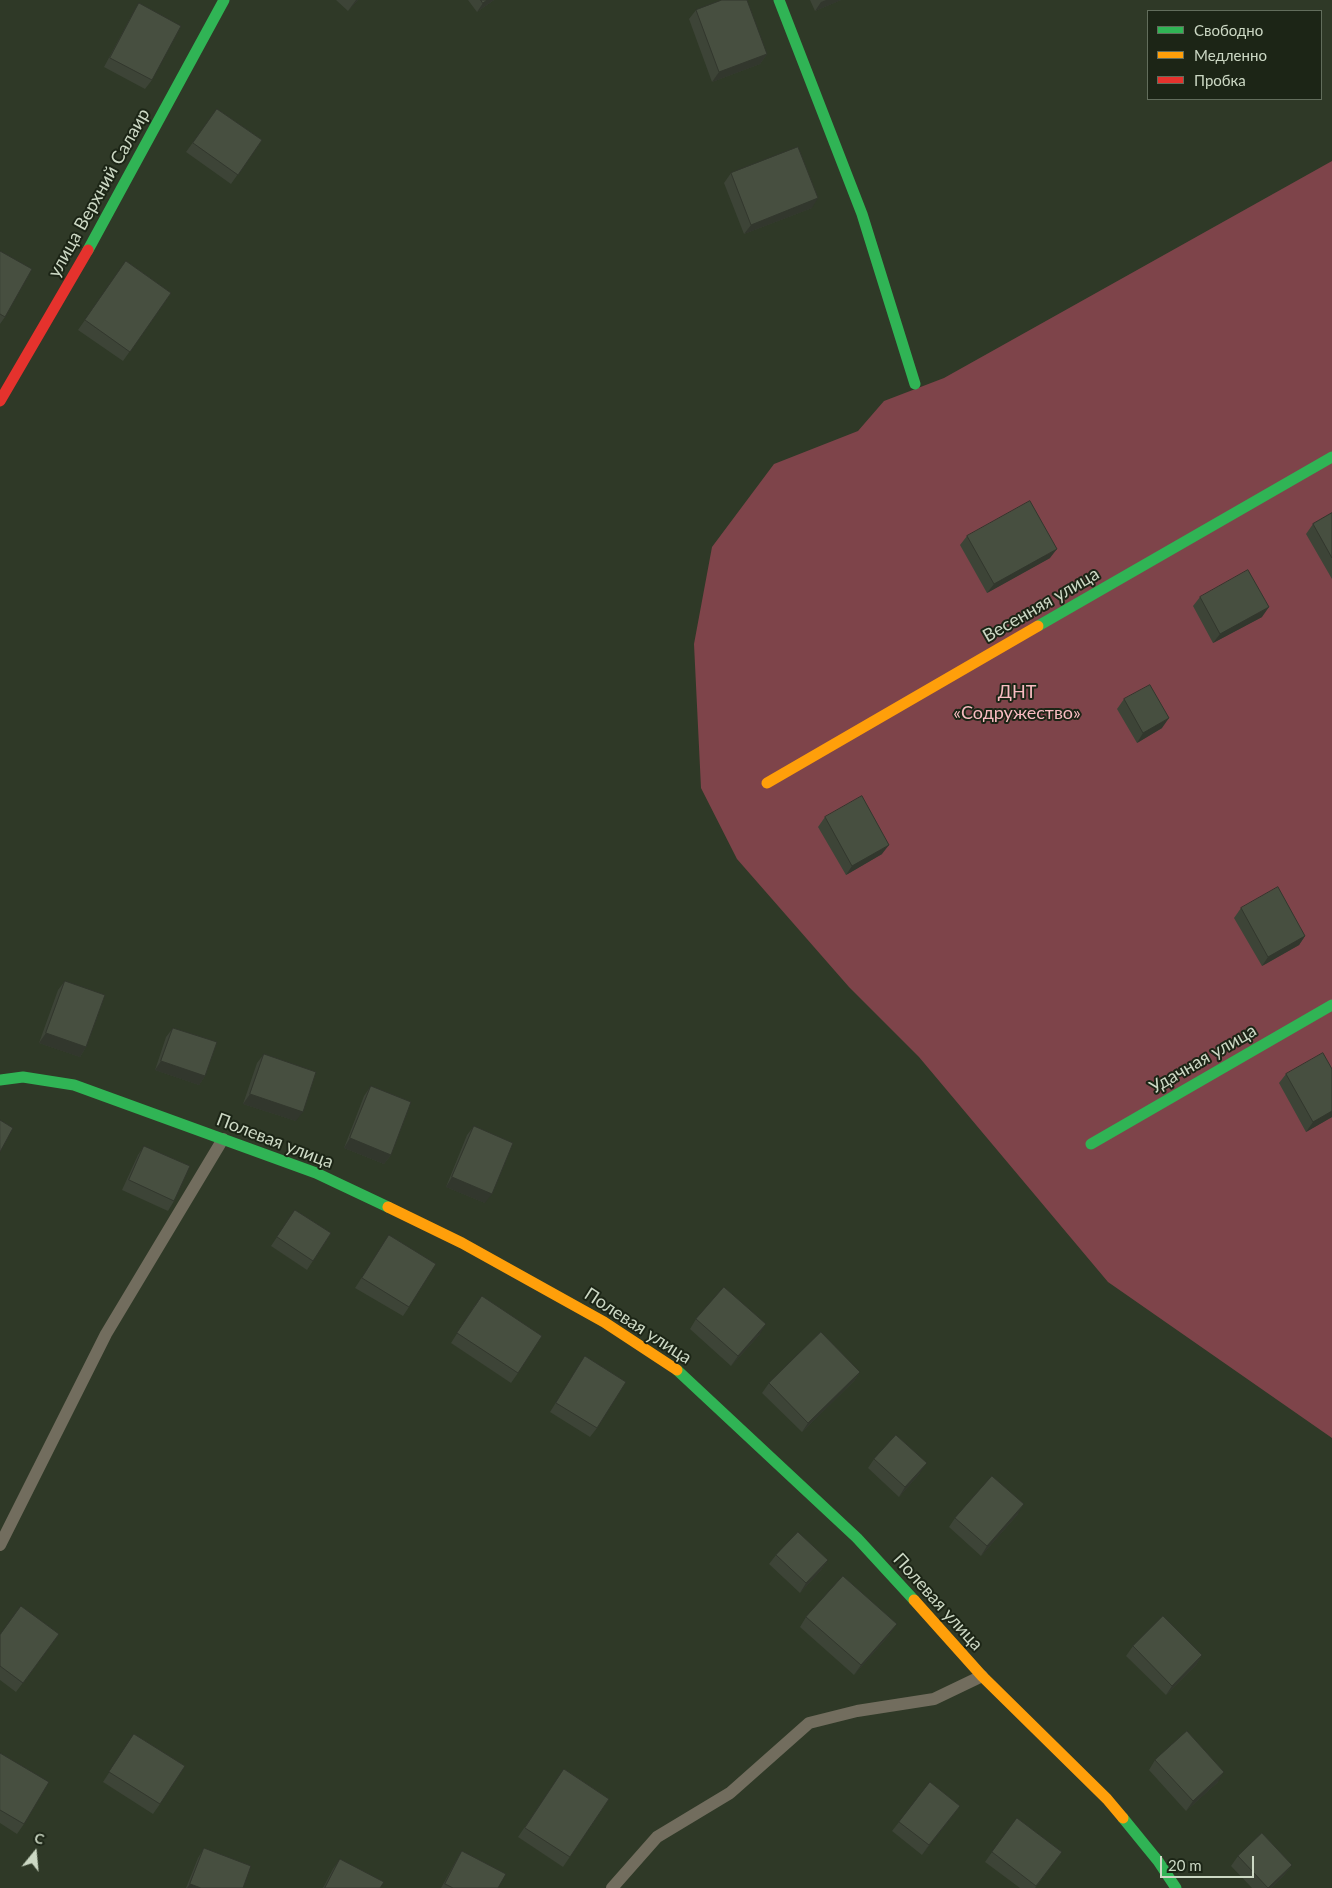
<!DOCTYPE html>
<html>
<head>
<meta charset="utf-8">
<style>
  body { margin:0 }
  #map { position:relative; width:1332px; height:1888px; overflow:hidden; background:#2f3927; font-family:Lato,sans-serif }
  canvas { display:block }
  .legend { position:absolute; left:1147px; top:10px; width:175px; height:90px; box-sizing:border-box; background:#1c2516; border:1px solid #626d5c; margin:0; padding:6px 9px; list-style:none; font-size:15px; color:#ccd8c4 }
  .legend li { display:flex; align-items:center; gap:10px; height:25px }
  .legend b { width:25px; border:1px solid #626d5c }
  .north { position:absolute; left:10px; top:1828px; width:50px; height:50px; -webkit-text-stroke:4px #1c2516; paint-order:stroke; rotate:17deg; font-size:14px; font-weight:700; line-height:20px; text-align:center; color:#ccd8c4 }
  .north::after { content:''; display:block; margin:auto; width:18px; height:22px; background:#ccd8c4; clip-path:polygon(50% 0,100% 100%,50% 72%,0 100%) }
  .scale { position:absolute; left:1160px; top:1856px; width:94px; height:22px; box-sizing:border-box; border:2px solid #ccd8c4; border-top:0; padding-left:6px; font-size:15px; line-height:18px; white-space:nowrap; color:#ccd8c4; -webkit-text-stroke:4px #1c2516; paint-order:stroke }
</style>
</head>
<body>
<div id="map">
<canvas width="1332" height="1888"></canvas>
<ul class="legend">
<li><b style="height:6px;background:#30b455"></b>Свободно</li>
<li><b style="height:6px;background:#ff9f0a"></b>Медленно</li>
<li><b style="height:6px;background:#e5322d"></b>Пробка</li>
</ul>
<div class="north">С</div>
<div class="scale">20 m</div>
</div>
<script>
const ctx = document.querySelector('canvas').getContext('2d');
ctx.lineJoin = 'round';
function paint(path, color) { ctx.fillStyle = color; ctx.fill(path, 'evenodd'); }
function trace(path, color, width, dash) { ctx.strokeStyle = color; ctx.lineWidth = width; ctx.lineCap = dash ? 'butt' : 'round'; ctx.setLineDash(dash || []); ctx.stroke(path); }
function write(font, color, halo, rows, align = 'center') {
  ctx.font = font + ' Lato,sans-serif'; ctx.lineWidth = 4; ctx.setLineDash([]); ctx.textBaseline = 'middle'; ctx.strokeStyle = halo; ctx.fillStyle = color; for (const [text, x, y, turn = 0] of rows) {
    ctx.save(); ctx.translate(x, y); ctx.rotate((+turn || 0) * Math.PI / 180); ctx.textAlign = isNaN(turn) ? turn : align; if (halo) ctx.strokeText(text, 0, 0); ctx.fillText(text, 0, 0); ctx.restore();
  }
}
paint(new Path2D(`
  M 1332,161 L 1332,1438 L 1108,1282 L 919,1057 L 849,987 L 737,859 L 701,788 L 694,644 L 712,547 L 774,464 L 858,431 L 884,401 L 944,378 Z`), '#7e444a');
trace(new Path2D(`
  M 0,1545 L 106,1334 L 223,1139
  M 612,1888 L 657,1837 L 730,1793 L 809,1723 L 857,1711 L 934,1699 L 982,1676`), '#726d5e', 12);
trace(new Path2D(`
  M 779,0 L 862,214 L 915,384
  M 88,250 L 224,0
  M 1038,626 L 1332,457
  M 0,1080 L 23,1077 L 74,1085 L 316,1173 L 388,1207
  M 1091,1144 L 1332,1005
  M 677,1370 L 857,1538 L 914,1600
  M 1123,1818 L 1158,1861 L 1176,1888`), '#30b455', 11);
trace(new Path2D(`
  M 767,783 L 1038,626
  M 388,1207 L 462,1243 L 604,1322 L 677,1370
  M 914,1600 L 982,1676 L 1107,1799 L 1123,1818`), '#ff9f0a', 11);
trace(new Path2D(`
  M 0,401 L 88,250`), '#e5322d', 11);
paint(new Path2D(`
  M 336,0 L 358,0 L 348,11 Z
  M 468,0 L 494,0 L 477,12 Z
  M 810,0 L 841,0 L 815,11 Z
  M 139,3 L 152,80 L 145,89 L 104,67 L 133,13 Z
  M 696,10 L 767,54 L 760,64 L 712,82 L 689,19 Z
  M 217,109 L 262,140 L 231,184 L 186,152 Z
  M 731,173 L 812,208 L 744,234 L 724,183 Z
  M 0,251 L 5,317 L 0,324 Z
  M 126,261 L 171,293 L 123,361 L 78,330 Z
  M 1332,513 L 1332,579 L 1306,534 L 1313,524 Z
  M 967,536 L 1050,558 L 987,593 L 960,545 Z
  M 1200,597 L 1262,617 L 1213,643 L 1193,606 Z
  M 1124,699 L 1162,728 L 1137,743 L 1117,709 Z
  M 825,817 L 882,854 L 846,875 L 818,827 Z
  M 1241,908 L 1305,936 L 1299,945 L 1262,966 L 1234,918 Z
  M 65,981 L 86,1047 L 80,1057 L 39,1043 L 58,990 Z
  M 173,1028 L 205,1076 L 199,1085 L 155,1070 L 166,1037 Z
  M 264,1054 L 296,1121 L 243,1104 L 257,1063 Z
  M 1332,1069 L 1332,1117 L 1306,1132 L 1279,1083 L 1286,1074 Z
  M 371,1086 L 391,1155 L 384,1164 L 344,1148 L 364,1096 Z
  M 474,1126 L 485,1203 L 446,1187 L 467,1135 Z
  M 144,1146 L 174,1201 L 168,1211 L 122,1190 L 138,1155 Z
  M 295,1210 L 331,1233 L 307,1270 L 271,1246 Z
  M 389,1235 L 409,1307 L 403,1316 L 355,1288 Z
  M 475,1305 L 518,1373 L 511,1383 L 451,1343 Z
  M 696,1319 L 760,1334 L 731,1366 L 690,1329 Z
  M 585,1356 L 597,1428 L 590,1437 L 550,1412 Z
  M 860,1372 L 854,1381 L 802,1432 L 762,1393 L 769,1383 Z
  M 874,1459 L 920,1473 L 899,1497 L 868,1468 Z
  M 1018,1514 L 981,1556 L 949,1527 L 955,1518 Z
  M 776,1555 L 828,1560 L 821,1570 L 800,1593 L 769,1564 Z
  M 806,1617 L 890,1634 L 854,1675 L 800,1627 Z
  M 59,1634 L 16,1692 L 0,1680 L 0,1635 Z
  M 1133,1646 L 1202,1655 L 1196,1665 L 1166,1695 L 1126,1656 Z
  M 134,1734 L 160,1804 L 153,1814 L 103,1782 Z
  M 0,1753 L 24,1824 L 17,1834 L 0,1823 Z
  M 1155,1760 L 1218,1782 L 1186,1811 L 1149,1770 Z
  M 564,1769 L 609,1799 L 563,1867 L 518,1837 Z
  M 960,1806 L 922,1855 L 892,1831 L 899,1822 Z
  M 204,1848 L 243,1888 L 186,1888 L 198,1858 Z
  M 462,1851 L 498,1888 L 441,1888 L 456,1861 Z
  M 992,1852 L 1055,1861 L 1035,1888 L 1020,1888 L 985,1862 Z
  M 1238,1856 L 1292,1865 L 1285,1874 L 1271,1888 L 1252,1888 L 1231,1866 Z
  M 340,1859 L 380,1888 L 323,1888 L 333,1869 Z`), '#3d4437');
paint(new Path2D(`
  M 356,0 L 358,0 L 348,11 Z
  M 487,0 L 494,0 L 477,12 L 483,3 Z
  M 826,0 L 841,0 L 815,11 L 821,2 Z
  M 767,54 L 760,64 L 712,82 L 719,72 Z
  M 818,198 L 812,208 L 744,234 L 751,225 Z
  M 1057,549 L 1050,558 L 987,593 L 994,584 Z
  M 1269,607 L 1262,617 L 1213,643 L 1220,634 Z
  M 1169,718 L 1162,728 L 1137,743 L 1143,733 Z
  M 889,845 L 882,854 L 846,875 L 852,866 Z
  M 1305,936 L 1299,945 L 1262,966 L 1268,957 Z
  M 46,1033 L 86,1047 L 80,1057 L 39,1043 Z
  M 161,1061 L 205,1076 L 199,1085 L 155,1070 Z
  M 250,1094 L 303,1112 L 296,1121 L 243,1104 Z
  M 1332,1111 L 1332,1117 L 1306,1132 L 1313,1122 Z
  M 350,1138 L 391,1155 L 384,1164 L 344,1148 Z
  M 452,1177 L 492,1194 L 485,1203 L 446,1187 Z
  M 766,1324 L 760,1334 L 731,1366 L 738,1356 Z
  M 860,1372 L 854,1381 L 802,1432 L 808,1423 Z
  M 927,1463 L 920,1473 L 899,1497 L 905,1487 Z
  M 1024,1504 L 1018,1514 L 981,1556 L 987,1546 Z
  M 828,1560 L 821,1570 L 800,1593 L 806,1583 Z
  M 897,1624 L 890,1634 L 854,1675 L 861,1665 Z
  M 1202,1655 L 1196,1665 L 1166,1695 L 1172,1686 Z
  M 1224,1772 L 1218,1782 L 1186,1811 L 1193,1801 Z
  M 960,1806 L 953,1816 L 922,1855 L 929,1845 Z
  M 1292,1865 L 1285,1874 L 1271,1888 L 1268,1888 Z
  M 190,1884 L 201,1888 L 187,1888 Z`), '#32372d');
const building = new Path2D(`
  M 481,0 L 487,0 L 483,3 Z
  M 722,0 L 747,0 L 767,54 L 719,72 L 696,10 Z
  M 139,3 L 181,26 L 152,80 L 110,58 Z
  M 217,109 L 262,140 L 238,175 L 193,143 Z
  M 798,147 L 818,198 L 751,225 L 731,173 Z
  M 0,251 L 32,269 L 5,317 L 0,314 Z
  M 126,261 L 171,293 L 130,352 L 85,320 Z
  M 1030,501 L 1057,549 L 994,584 L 967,536 Z
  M 1332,513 L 1332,558 L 1313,524 Z
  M 1248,570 L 1269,607 L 1220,634 L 1200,597 Z
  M 1150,685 L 1169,718 L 1143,733 L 1124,699 Z
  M 862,796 L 889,845 L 852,866 L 825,817 Z
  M 1278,887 L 1305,936 L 1268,957 L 1241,908 Z
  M 65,981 L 105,995 L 86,1047 L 46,1033 Z
  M 173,1028 L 217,1042 L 205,1076 L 161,1061 Z
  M 1323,1053 L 1332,1069 L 1332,1111 L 1313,1122 L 1286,1074 Z
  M 264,1054 L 316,1072 L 303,1112 L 250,1094 Z
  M 371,1086 L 411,1102 L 391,1155 L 350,1138 Z
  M 0,1120 L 13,1128 L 0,1152 Z
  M 474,1126 L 513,1143 L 492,1194 L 452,1177 Z
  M 144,1146 L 190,1166 L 174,1201 L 129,1180 Z
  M 295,1210 L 331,1233 L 313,1261 L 277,1237 Z
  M 389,1235 L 436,1264 L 409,1307 L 362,1278 Z
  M 724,1287 L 766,1324 L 738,1356 L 696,1319 Z
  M 482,1296 L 542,1336 L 518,1373 L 457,1333 Z
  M 821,1332 L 860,1372 L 808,1423 L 769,1383 Z
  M 585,1356 L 626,1382 L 597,1428 L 556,1403 Z
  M 896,1435 L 927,1463 L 905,1487 L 874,1459 Z
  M 992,1476 L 1024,1504 L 987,1546 L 955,1518 Z
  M 798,1532 L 828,1560 L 806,1583 L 776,1555 Z
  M 843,1576 L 897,1624 L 861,1665 L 806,1617 Z
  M 21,1606 L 59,1634 L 23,1683 L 0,1666 L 0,1635 Z
  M 1163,1616 L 1202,1655 L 1172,1686 L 1133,1646 Z
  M 1187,1731 L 1224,1772 L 1193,1801 L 1155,1760 Z
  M 134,1734 L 185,1766 L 160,1804 L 109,1772 Z
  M 0,1753 L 49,1782 L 24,1824 L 0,1810 Z
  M 564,1769 L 609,1799 L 570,1857 L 525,1828 Z
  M 930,1782 L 960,1806 L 929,1845 L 899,1822 Z
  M 1017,1818 L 1062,1852 L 1036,1886 L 992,1852 Z
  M 1262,1833 L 1292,1865 L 1268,1888 L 1238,1856 Z
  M 204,1848 L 251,1866 L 243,1888 L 201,1888 L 190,1884 Z
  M 462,1851 L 506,1874 L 498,1888 L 453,1888 L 445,1884 Z
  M 340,1859 L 384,1882 L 380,1888 L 325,1888 Z`);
paint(building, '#474f40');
trace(building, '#32372d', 1);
write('18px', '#ccd8c4', '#1c2516', [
  ["улица Верхний Салаир",99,193,-61],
  ["Весенняя улица",1041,605,-30],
  ["Удачная улица",1203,1059,-30],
  ["Полевая улица",275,1141,21],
  ["Полевая улица",638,1326,33],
  ["Полевая улица",938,1602,48]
]);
write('18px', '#f8bcc1', '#1c2516', [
  ["ДНТ",1017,692],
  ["«Содружество»",1017,713]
]);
</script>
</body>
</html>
